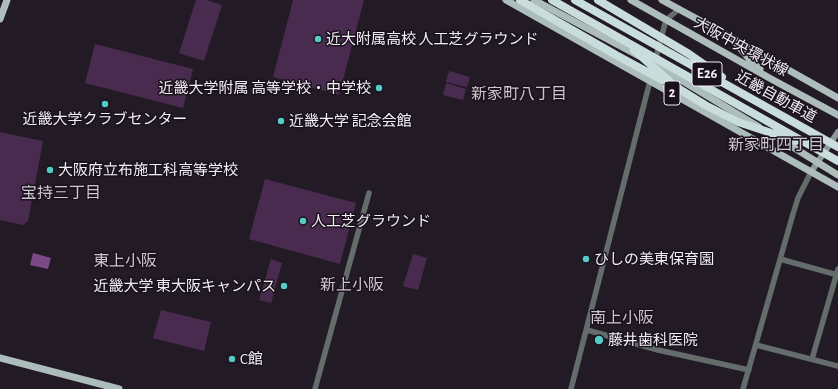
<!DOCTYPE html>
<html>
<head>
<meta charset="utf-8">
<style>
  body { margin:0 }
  canvas { display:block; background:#221a24 }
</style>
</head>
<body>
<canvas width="838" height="389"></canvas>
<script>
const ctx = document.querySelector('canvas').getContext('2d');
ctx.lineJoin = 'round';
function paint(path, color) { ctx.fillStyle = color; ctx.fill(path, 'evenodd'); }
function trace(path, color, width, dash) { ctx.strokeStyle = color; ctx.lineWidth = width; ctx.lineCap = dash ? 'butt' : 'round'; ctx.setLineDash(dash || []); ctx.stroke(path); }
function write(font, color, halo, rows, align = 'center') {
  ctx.font = font + ' "Alegreya Sans","Noto Sans JP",sans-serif'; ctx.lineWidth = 3; ctx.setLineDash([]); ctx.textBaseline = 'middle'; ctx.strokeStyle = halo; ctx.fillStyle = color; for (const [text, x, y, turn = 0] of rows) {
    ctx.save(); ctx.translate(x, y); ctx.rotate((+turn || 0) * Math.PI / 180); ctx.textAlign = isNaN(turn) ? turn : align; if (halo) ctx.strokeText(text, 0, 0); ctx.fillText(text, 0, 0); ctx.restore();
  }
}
paint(new Path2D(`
  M 196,0 L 207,0 L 222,5 L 204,61 L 179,53 Z
  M 293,0 L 364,0 L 339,95 L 273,77 Z
  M 95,44 L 193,69 L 183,108 L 85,83 Z
  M 449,71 L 470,77 L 467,87 L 446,82 Z
  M 446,83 L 466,89 L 463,100 L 443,95 Z
  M 0,132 L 43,141 L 28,221 L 23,225 L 0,220 Z
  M 265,179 L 356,203 L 340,264 L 249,239 Z
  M 413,254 L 427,258 L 418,290 L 403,286 Z
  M 271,259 L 282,263 L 271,303 L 259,300 Z
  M 161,310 L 211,322 L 204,351 L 153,338 Z`), '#492b4f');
paint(new Path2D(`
  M 33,253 L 51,258 L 48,269 L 30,265 Z`), '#7b4987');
trace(new Path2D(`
  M 655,61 L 666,20 L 679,9
  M 780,259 L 838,275
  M 587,330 L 658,350 L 749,370
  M 756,345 L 838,366
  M 812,359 L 838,269
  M 315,389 L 369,193
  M 571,389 L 651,77
  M 743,389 L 793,214 L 798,198 L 811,172`), '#656c6c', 5.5);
trace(new Path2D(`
  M 811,172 L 838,132`), '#8d9a99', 6);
trace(new Path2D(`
  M 506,0 L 838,187
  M 534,0 L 639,56
  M 631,0 L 773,80 L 838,115
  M 662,0 L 732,38 L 838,98
  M 0,19 L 7,0
  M 735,42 L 751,61 L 760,69
  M 651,62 L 759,127
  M 775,136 L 838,175
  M 0,358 L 119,389`), '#adbdbc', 7);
trace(new Path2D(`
  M 520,0 L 616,55 L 662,80
  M 552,0 L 838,161
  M 575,0 L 838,147
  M 598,0 L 689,54 L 722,77
  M 634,50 L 676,87 L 705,105 L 738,122 L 796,141`), '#c9dddc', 8);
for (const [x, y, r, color] of [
  [318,39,4,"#54cdc6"],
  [379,88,4,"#54cdc6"],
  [105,104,4,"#54cdc6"],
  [281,121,4,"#54cdc6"],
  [50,170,4,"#54cdc6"],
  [303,221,4,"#54cdc6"],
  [586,259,4,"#54cdc6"],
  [284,286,4,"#54cdc6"],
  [599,340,5,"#54cdc6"],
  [232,359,4,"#54cdc6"]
]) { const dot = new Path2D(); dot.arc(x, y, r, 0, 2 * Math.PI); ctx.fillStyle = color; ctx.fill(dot); trace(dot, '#19111b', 1.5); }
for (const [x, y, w] of [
  [707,74,30],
  [672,93,16]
]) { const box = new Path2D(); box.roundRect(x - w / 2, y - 12, w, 24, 3); ctx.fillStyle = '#19111b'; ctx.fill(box); trace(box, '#f3edf4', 1); }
write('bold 14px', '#f3edf4', null, [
  ["E26",707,74],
  ["2",672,93]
]);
write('15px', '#f3edf4', '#19111b', [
  ["近大附属高校 人工芝グラウンド",326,39],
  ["近畿大学附属 高等学校・中学校",371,88,"right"],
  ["近畿大学クラブセンター",105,119,"center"],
  ["近畿大学 記念会館",289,121],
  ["大阪府立布施工科高等学校",58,170],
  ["人工芝グラウンド",311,221],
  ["ひしの美東保育園",594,259],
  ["近畿大学 東大阪キャンパス",276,286,"right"],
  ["藤井歯科医院",608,340],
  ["C館",240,359]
], 'left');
write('15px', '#f3edf4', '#19111b', [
  ["大阪中央環状線",741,47,29],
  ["近畿自動車道",776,97,29]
]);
write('16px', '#cfc4d1', '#19111b', [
  ["新家町八丁目",519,94],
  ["新家町四丁目",776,145],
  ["宝持三丁目",61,193],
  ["東上小阪",125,261],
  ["新上小阪",352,285],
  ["南上小阪",622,318]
]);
</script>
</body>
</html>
